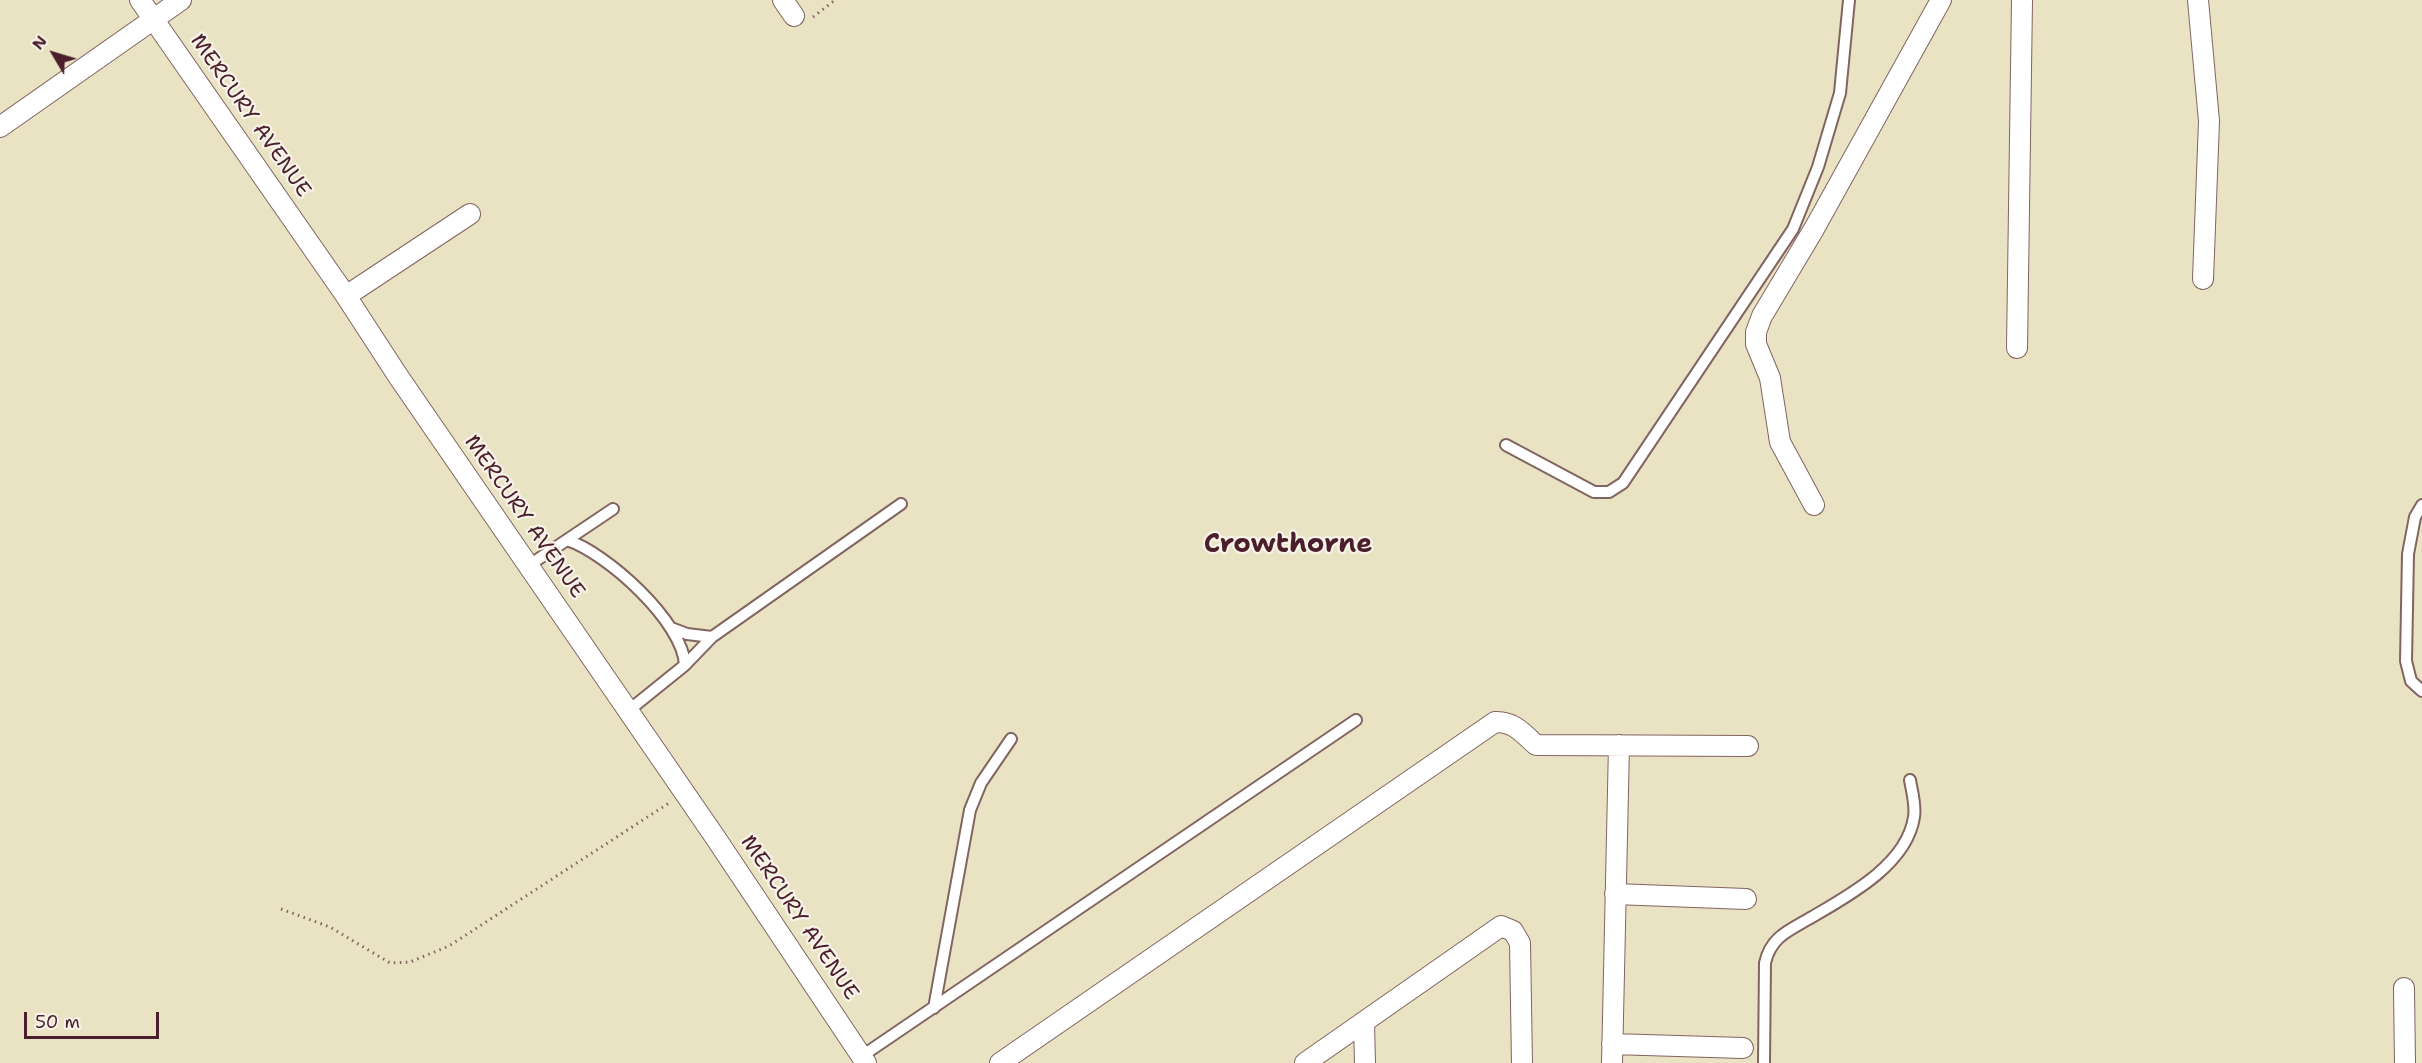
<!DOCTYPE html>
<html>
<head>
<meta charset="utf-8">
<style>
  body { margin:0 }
  #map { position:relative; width:2422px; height:1063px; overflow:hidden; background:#e9e3c3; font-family:"Shantell Sans",sans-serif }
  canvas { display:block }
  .north { position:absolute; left:24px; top:24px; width:60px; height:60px; -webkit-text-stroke:4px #f7f3e8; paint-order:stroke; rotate:308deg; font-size:16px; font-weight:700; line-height:24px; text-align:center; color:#4a1f2b }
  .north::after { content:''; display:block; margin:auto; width:21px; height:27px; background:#4a1f2b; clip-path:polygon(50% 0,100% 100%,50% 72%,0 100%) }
  .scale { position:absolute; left:24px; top:1012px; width:135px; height:27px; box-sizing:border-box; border:3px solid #4a1f2b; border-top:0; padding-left:8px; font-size:18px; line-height:21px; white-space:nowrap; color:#4a1f2b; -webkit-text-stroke:4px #f7f3e8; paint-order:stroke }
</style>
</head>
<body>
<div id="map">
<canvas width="2422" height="1063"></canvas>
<div class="north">N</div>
<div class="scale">50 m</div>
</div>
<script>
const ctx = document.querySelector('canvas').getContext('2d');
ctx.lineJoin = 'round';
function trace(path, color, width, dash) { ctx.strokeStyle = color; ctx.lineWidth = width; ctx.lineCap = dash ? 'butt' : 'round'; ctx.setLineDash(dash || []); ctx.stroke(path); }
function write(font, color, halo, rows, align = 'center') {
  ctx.font = font + ' "Shantell Sans",sans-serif'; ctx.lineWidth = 4.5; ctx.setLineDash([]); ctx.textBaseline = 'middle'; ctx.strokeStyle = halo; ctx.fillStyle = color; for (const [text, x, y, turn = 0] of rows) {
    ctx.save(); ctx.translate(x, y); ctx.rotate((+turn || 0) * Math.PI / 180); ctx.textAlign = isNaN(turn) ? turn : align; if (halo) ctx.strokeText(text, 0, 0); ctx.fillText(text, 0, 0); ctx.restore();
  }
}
const lane = new Path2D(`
  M 1506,445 L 1594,492 L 1609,492 L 1623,483 L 1793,229 L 1818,167 L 1840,93 L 1849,0
  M 2422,505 L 2415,517 L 2408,554 L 2406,661 L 2411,681 L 2422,691
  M 567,540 C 607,553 683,622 685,665
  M 528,566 L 613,509
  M 671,628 L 687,634 L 712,637
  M 628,711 L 685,665 L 712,637 L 901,504
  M 934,1008 L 970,810 L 981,783 L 1011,739
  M 862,1056 L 1356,720
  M 1764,1063 L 1765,963 C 1771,936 1790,930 1812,917 C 1850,895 1907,864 1914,817 C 1916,805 1912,792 1910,780`);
const street = new Path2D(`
  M 140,0 L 346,296 L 398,376 L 715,837 L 866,1063
  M 783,0 L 794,16
  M 2198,0 L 2209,121 L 2203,279
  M 0,127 L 181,0
  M 346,296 L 470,214
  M 2017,348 L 2022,0
  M 1814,505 L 1780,442 L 1770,378 L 1756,344 L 1756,332 L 1762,316 L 1814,229 L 1941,0
  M 1615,894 L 1746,899
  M 2404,988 L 2405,1063
  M 1364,1024 L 1365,1063
  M 1612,1044 L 1743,1048
  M 1000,1063 L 1495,722 C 1513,721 1523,733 1536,745 L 1748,746
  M 1305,1063 L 1501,926 L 1513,931 L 1520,943 L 1522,1063
  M 1612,1063 L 1619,745`);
trace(lane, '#826460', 14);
trace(street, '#826460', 22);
trace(new Path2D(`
  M 813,17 L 835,0
  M 281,909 L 330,927 L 390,963 L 410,962 L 449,946 L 669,803`), '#826460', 3, [1.5, 4.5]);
trace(lane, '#fff', 10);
trace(street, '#fff', 20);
write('21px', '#4a1f2b', '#f7f3e8', [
  ["MERCURY AVENUE",250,116,55],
  ["MERCURY AVENUE",524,517,55],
  ["MERCURY AVENUE",799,918,56]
]);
write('bold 27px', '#4a1f2b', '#f7f3e8', [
  ["Crowthorne",1288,545]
]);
</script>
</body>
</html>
